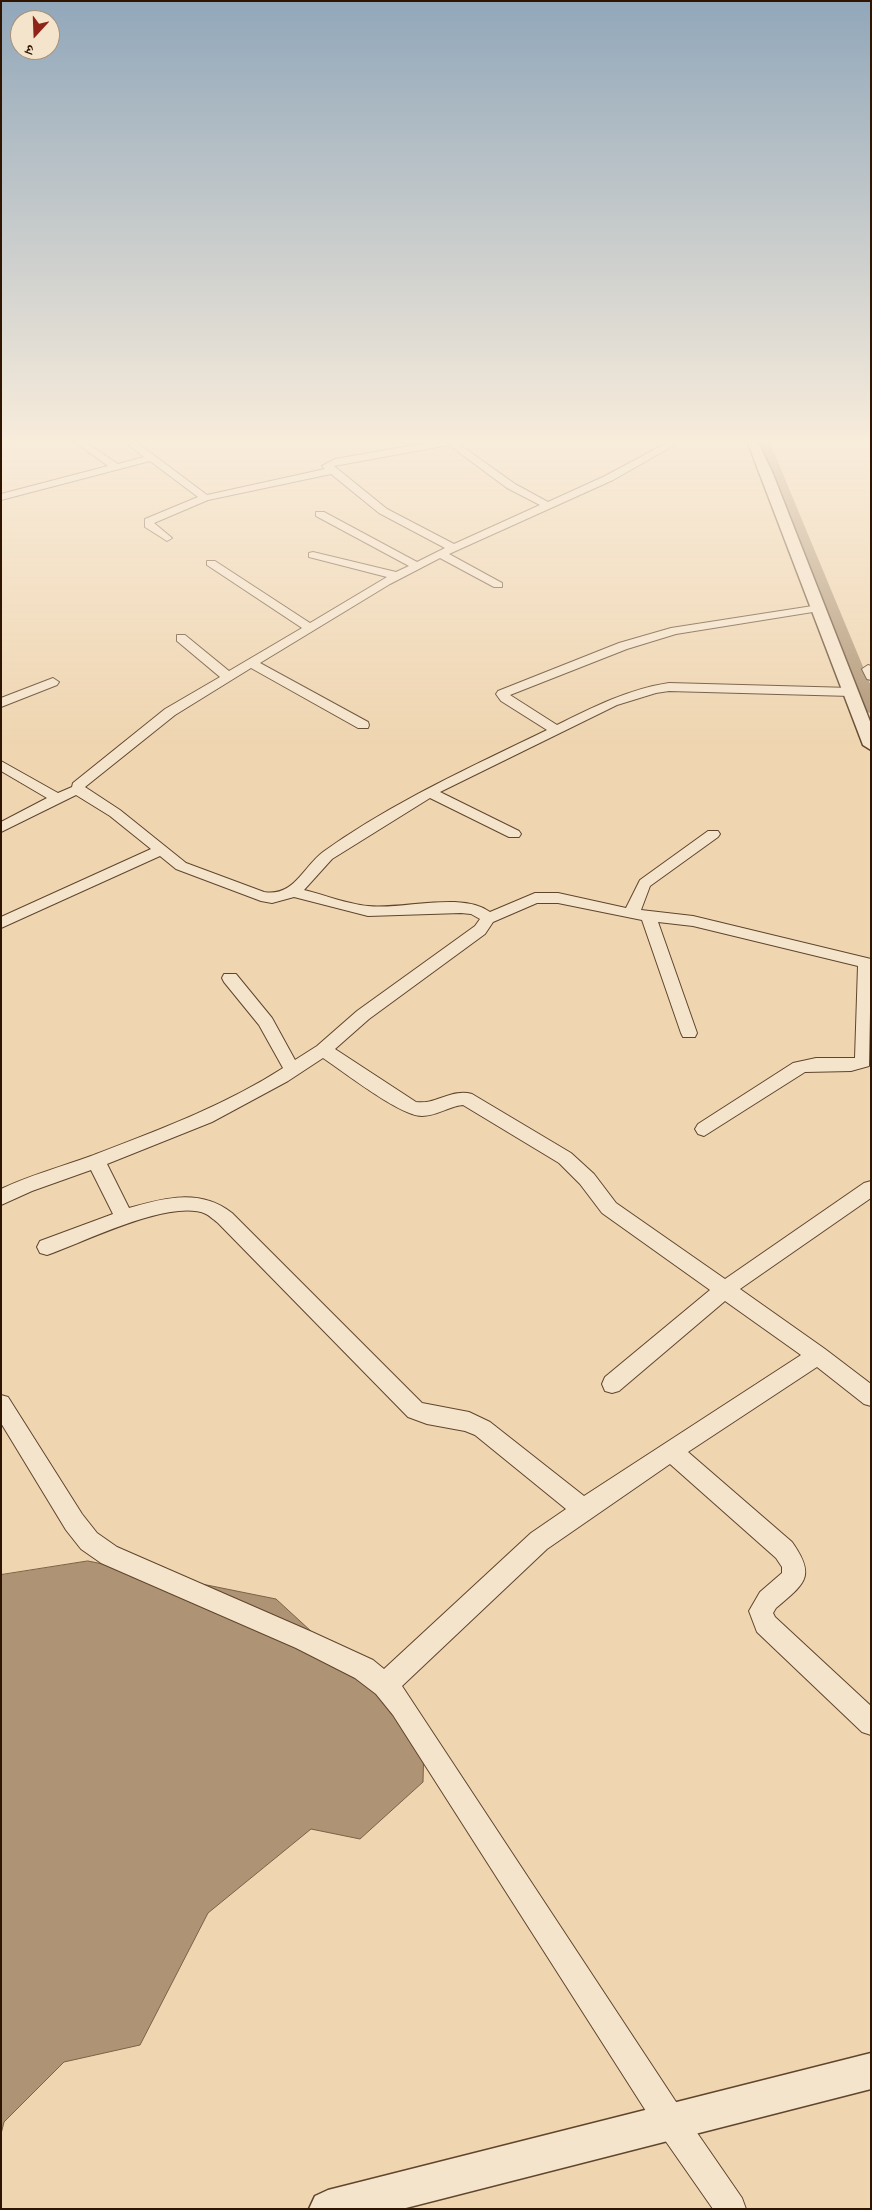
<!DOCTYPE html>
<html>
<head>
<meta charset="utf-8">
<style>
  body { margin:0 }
  #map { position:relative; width:872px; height:2210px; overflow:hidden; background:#efd5b0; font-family:"Sorts Mill Goudy","Noto Serif Devanagari",serif }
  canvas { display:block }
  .frame { position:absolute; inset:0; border:2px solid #2f1500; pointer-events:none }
  .north { position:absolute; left:10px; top:10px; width:50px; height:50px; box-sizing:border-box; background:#f5e4cc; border:1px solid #a6917a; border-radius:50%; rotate:200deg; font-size:14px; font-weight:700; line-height:20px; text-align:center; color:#2f1500 }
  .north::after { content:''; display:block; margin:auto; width:18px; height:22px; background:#8f2418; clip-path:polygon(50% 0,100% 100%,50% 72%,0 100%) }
</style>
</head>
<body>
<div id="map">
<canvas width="872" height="2210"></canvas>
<div class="frame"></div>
<div class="north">उ</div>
</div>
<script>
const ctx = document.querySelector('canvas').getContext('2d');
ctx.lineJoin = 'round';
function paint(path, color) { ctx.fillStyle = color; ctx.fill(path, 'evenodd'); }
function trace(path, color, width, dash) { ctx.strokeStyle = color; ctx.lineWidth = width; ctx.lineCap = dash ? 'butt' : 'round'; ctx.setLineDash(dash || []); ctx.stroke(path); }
const water = new Path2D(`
  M 88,1561 L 276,1599 L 385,1699 L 424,1742 L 423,1782 L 360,1839 L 311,1829 L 208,1913 L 140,2045 L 64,2062 L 4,2122 L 1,2134 L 1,1575 Z`);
paint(water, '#ae9474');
trace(water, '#7b6146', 1);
paint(new Path2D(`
  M 756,438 L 768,438 L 871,686 L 871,713 L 865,712 L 862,708 Z`), '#ae9474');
const minor = new Path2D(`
  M 69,438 L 79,438 L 118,464 L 144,457 L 123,440 L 131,438 L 207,495 L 325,469 L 322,466 L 335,459 L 450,439 L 479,438 L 478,440 L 459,444 L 515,484 L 548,502 L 605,476 L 676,438 L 687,438 L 613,480 L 449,554 L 502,583 L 502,587 L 494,587 L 440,558 L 390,584 L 260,663 L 368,722 L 369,725 L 368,728 L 358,728 L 251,668 L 175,715 L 85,787 L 120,810 L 186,863 L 264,892 C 294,897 303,867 323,852 C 393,802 471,767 547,730 L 501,701 L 496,694 L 498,691 L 619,643 L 671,628 L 819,605 L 825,608 L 819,611 L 676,634 L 627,649 L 510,695 L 557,725 C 593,707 629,689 669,683 L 851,688 L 857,692 L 851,696 L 669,691 L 656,693 L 617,705 L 440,792 L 519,831 L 521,834 L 519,837 L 509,837 L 430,798 L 332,859 L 304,890 C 325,895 347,904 368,906 C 402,910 462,891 490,912 L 535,893 L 558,893 L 626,908 L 640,880 L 708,831 L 718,831 L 720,834 L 718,837 L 650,886 L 641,910 L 693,916 L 871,959 L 869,1066 L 851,1071 L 805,1072 L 704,1136 L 698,1134 L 695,1129 L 698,1124 L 793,1063 L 816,1058 L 855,1058 L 858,966 L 693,926 L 658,922 L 697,1033 L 695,1037 L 683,1037 L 681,1033 L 642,920 L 558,903 L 537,903 L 493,922 L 485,934 L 369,1019 L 335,1049 L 416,1102 C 436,1105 452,1088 472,1094 L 571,1153 L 594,1174 L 616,1203 L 725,1279 L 864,1183 L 871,1181 L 871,1198 L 740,1289 L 825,1349 L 871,1384 L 871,1406 L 864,1404 L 817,1367 L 688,1452 L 792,1542 C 817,1577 804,1584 776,1608 L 773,1613 L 775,1617 L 871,1706 L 871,1735 L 862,1732 L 757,1632 L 749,1611 L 760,1592 L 782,1573 L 782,1567 L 776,1558 L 670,1464 L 547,1549 L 402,1686 L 682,2111 L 742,2198 L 746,2209 L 713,2209 L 660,2133 L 393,1715 L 376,1694 L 355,1678 L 296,1648 L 101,1563 L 81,1549 L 66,1530 L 1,1423 L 1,1395 L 8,1397 L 82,1514 L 97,1533 L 117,1547 L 312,1632 L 373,1660 L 384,1669 L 531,1533 L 566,1509 L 475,1435 L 465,1431 L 427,1424 L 408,1417 L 218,1223 C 214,1220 210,1216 206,1214 C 170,1198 83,1243 47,1255 L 40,1253 L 37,1247 L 40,1241 L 113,1214 L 91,1170 L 32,1191 L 1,1205 L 1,1189 C 30,1175 61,1167 91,1156 C 156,1131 224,1106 283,1068 L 259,1025 L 224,982 L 222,978 L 224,974 L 236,974 L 272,1018 L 295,1060 L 317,1046 L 357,1011 L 475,926 L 480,919 L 471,914 L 461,913 L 368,916 L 294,897 L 272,903 L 261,901 L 176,869 L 160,856 L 1,928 L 1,917 L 151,849 L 110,816 L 76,795 L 1,832 L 1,822 L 47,798 L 1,771 L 1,761 L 58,793 L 72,787 L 73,783 L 165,709 L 220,677 L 177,641 L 177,635 L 185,635 L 229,671 L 302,628 L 207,565 L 207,561 L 215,561 L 310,623 L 387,577 L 309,557 L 309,553 L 313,552 L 396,572 L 409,566 L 316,516 L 316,512 L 324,512 L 417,562 L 445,548 L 379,513 L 331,474 L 208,500 L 154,523 L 172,538 L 167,541 L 145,527 L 145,519 L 198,497 L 150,461 L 1,500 L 1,494 L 108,466 ZM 449,445 L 507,488 L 540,505 L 454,544 L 387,509 L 334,466 ZM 323,1058 C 344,1072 400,1116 422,1116 C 437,1116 449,1106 463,1105 L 559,1163 L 580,1184 L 602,1213 L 710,1290 L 605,1377 L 602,1384 L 605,1391 L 612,1393 L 619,1391 L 725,1301 L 801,1355 L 584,1496 L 490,1422 L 469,1412 L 422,1403 L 232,1213 C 200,1188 164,1198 129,1208 L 107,1164 L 212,1122 L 288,1081 Z
  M 868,665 L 871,666 L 871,680 L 867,679 L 862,669 Z
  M 53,678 L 59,682 L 57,685 L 1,707 L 1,698 Z`);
const tertiary = new Path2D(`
  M 746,438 L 756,438 L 773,474 L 871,724 L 871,750 L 863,745 Z
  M 871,2053 L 871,2089 L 402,2209 L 309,2209 L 315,2196 L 328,2190 Z`);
trace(minor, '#5f452c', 2);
trace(tertiary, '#5f452c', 3);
paint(minor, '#f5e4cc');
paint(tertiary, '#f5e4cc');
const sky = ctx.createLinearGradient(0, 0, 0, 747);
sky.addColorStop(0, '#91a7ba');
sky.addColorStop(0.59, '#f8ecdb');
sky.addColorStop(1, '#f8ecdb00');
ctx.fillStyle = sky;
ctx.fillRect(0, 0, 872, 747);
</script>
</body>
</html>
